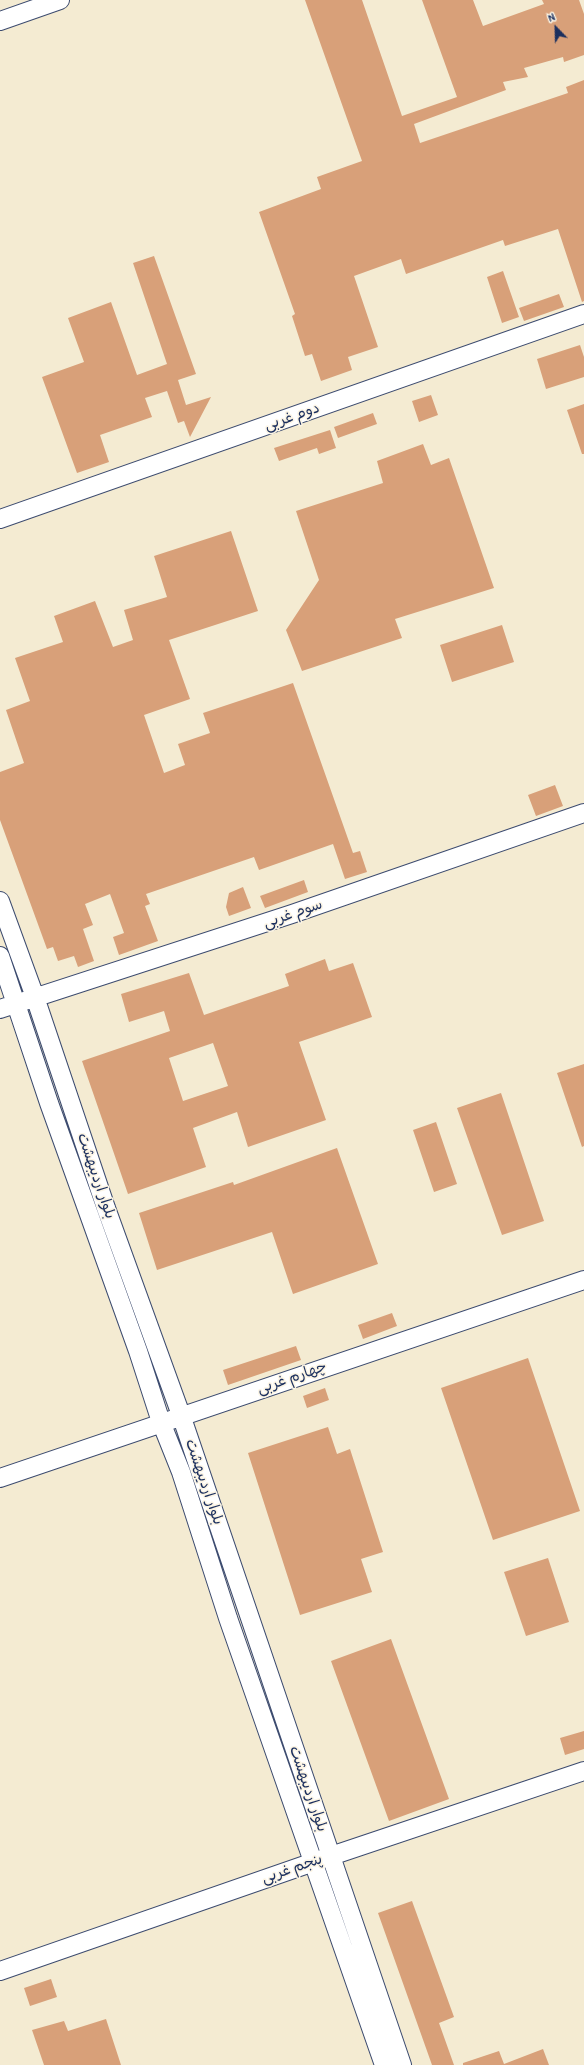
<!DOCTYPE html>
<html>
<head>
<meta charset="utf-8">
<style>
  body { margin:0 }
  #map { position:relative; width:584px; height:2065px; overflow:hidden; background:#f4ebd2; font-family:"Patrick Hand",sans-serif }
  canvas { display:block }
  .north { position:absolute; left:536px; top:8px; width:40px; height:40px; -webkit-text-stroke:3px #fcf5e5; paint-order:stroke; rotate:337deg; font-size:11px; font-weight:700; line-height:16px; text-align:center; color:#1b2f5e }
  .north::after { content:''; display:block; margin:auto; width:14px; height:18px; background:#1b2f5e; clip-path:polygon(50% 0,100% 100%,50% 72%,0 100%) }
</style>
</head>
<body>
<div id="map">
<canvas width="584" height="2065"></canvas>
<div class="north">N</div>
</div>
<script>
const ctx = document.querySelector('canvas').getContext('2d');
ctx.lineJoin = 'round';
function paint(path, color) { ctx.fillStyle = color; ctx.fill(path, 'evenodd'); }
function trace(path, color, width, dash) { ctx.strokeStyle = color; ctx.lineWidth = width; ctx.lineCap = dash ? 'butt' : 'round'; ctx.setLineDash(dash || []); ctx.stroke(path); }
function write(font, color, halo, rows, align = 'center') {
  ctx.font = font + ' "Patrick Hand","Playpen Sans Arabic",sans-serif'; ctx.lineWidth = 3; ctx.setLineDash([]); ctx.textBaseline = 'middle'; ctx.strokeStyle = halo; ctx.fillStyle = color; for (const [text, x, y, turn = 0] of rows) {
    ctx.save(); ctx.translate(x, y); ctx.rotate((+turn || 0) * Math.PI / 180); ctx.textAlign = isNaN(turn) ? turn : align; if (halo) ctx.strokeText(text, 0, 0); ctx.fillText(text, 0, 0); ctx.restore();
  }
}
paint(new Path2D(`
  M 305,0 L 362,0 L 402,116 L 457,97 L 422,0 L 473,0 L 483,26 L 544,4 L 542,0 L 579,0 L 584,14 L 584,55 L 564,62 L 563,57 L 524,68 L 528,77 L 503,82 L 506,90 L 414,124 L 420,143 L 568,93 L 566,87 L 584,80 L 584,301 L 582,302 L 558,229 L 505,246 L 503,240 L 406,274 L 401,259 L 354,276 L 378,347 L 348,357 L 352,370 L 321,381 L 312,354 L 305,356 L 292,316 L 295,314 L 259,212 L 321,189 L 317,177 L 362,161 Z
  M 154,256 L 196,374 L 178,380 L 186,405 L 211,397 L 190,437 L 184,421 L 178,423 L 167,391 L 145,398 L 152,417 L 100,435 L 109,462 L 77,473 L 42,377 L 84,362 L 68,318 L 111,302 L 137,375 L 167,364 L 133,263 Z
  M 503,271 L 519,317 L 502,323 L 487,277 Z
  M 559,294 L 564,307 L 524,321 L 519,308 Z
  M 580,345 L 584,357 L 584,377 L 546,389 L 537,359 Z
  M 431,395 L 438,415 L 419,422 L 412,401 Z
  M 584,404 L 584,454 L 582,454 L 567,410 Z
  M 373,413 L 377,424 L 338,438 L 334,427 Z
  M 330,430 L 336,448 L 319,454 L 317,448 L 279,461 L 274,448 Z
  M 423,444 L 431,465 L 449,458 L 494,588 L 395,619 L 402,638 L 302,671 L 286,630 L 319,580 L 296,511 L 383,483 L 377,461 Z
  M 231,531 L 258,611 L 169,640 L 190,699 L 144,715 L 164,773 L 185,765 L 178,744 L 210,733 L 203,713 L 293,683 L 353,853 L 360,851 L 367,872 L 345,879 L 333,844 L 259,870 L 254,857 L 146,894 L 150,904 L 145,906 L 158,941 L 119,955 L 113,937 L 124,933 L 110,894 L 85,904 L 93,925 L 83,929 L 94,961 L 78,967 L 74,956 L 58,961 L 53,947 L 47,949 L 0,820 L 0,772 L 24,763 L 6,710 L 30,701 L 15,658 L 63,642 L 54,616 L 95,601 L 113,647 L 133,640 L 124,610 L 167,597 L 154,556 Z
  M 502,625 L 514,662 L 452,682 L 440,645 Z
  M 555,785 L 563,806 L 536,816 L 528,795 Z
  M 304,880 L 308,892 L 265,908 L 260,896 Z
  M 243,887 L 251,908 L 229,916 L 226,907 L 229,893 Z
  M 325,959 L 329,971 L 353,963 L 372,1017 L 299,1042 L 326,1120 L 248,1147 L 237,1112 L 193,1128 L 206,1167 L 128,1194 L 82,1061 L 170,1031 L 164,1011 L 129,1022 L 121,994 L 189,973 L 204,1015 L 289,986 L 285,974 ZM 213,1043 L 228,1086 L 183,1101 L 169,1058 Z
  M 584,1064 L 584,1146 L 582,1147 L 557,1073 Z
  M 501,1093 L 544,1221 L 502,1235 L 457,1108 Z
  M 436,1122 L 457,1184 L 434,1192 L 413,1130 Z
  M 337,1148 L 378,1264 L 293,1294 L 272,1232 L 157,1270 L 139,1213 L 233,1182 L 234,1185 Z
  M 392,1313 L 397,1326 L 363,1339 L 358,1325 Z
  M 296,1346 L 301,1360 L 228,1385 L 223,1370 Z
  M 528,1358 L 580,1511 L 493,1540 L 441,1388 Z
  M 325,1388 L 329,1400 L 307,1408 L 303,1396 Z
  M 328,1427 L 337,1454 L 350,1449 L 383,1552 L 361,1559 L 372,1592 L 300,1615 L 248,1453 Z
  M 548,1558 L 569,1622 L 526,1636 L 504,1572 Z
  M 391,1639 L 449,1799 L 389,1821 L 331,1661 Z
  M 584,1731 L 584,1749 L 565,1755 L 560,1738 Z
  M 412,1901 L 454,2017 L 439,2023 L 454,2065 L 432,2065 L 378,1913 Z
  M 51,1979 L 57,1997 L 30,2006 L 24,1988 Z
  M 106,2019 L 121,2065 L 44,2065 L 32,2030 L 64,2021 L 68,2031 Z
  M 543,2049 L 549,2065 L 463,2065 L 463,2063 L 499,2051 L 504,2064 Z`), '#d8a079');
const minor = new Path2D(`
  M 0,21 L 60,0
  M 0,519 L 584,314
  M 0,901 L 35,997 L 106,1208 L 181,1415 L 402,2065
  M 0,956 L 49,1103 L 138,1351 L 161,1422 L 181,1472 L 228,1618 L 384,2065
  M 0,1009 L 292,914 L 584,813
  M 0,1478 L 584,1280
  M 0,1971 L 331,1856 L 584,1771`);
trace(minor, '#3c4b6f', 20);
trace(minor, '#fff', 18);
write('15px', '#1b2f5e', '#fcf5e5', [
  ["دوم غربی",292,417,-19],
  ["سوم غربی",293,914,-19],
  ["بلوار اردیبهشت",96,1176,71],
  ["چهارم غربی",292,1378,-19],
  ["بلوار اردیبهشت",204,1482,71],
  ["بلوار اردیبهشت",308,1789,71],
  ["پنجم غربی",292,1869,-19]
]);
</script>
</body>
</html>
